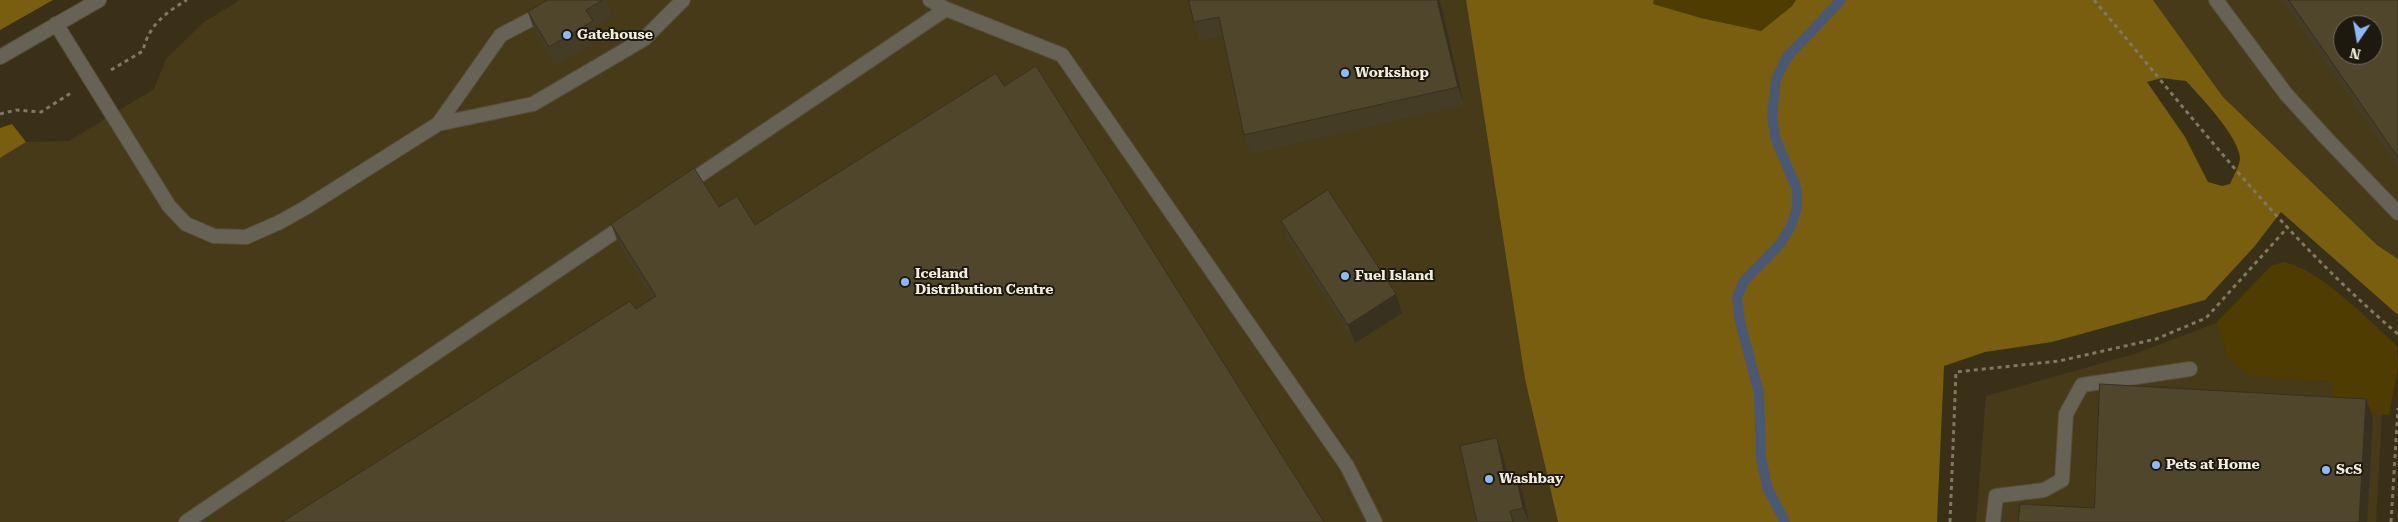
<!DOCTYPE html>
<html>
<head>
<meta charset="utf-8">
<style>
  body { margin:0 }
  #map { position:relative; width:2398px; height:522px; overflow:hidden; background:#3a3017; font-family:"Roboto Serif",serif }
  canvas { display:block }
  .north { position:absolute; left:2333px; top:15px; width:50px; height:50px; box-sizing:border-box; background:#1d190e; border:1px solid #726d61; border-radius:50%; rotate:192deg; font-size:14px; font-weight:700; line-height:20px; text-align:center; color:#f2ecdd }
  .north::after { content:''; display:block; margin:auto; width:18px; height:22px; background:#8db9fc; clip-path:polygon(50% 0,100% 100%,50% 72%,0 100%) }
</style>
</head>
<body>
<div id="map">
<canvas width="2398" height="522"></canvas>
<div class="north">N</div>
</div>
<script>
const ctx = document.querySelector('canvas').getContext('2d');
ctx.lineJoin = 'round';
function paint(path, color) { ctx.fillStyle = color; ctx.fill(path, 'evenodd'); }
function trace(path, color, width, dash) { ctx.strokeStyle = color; ctx.lineWidth = width; ctx.lineCap = dash ? 'butt' : 'round'; ctx.setLineDash(dash || []); ctx.stroke(path); }
function write(font, color, halo, rows, align = 'center') {
  ctx.font = font + ' "Roboto Serif",serif'; ctx.lineWidth = 4; ctx.setLineDash([]); ctx.textBaseline = 'middle'; ctx.strokeStyle = halo; ctx.fillStyle = color; for (const [text, x, y, turn = 0] of rows) {
    ctx.save(); ctx.translate(x, y); ctx.rotate((+turn || 0) * Math.PI / 180); ctx.textAlign = isNaN(turn) ? turn : align; if (halo) ctx.strokeText(text, 0, 0); ctx.fillText(text, 0, 0); ctx.restore();
  }
}
paint(new Path2D(`
  M 240,0 L 1466,0 L 1525,379 L 1558,522 L 0,522 L 0,158 L 26,142 L 69,141 L 154,89 L 166,59 L 204,22 Z
  M 2153,0 L 2398,0 L 2398,259 L 2377,245 L 2223,97 ZM 2343,25 L 2373,25 L 2373,55 L 2343,55 Z
  M 2216,323 L 2228,358 L 2248,374 L 2334,381 L 2332,411 L 2382,414 L 2376,522 L 1976,522 L 1986,396 L 2134,354 Z`), '#463a19');
paint(new Path2D(`
  M 1654,0 L 1796,0 L 1792,6 L 1761,31 L 1701,18 L 1653,4 Z
  M 2283,262 C 2319,268 2370,321 2397,346 L 2398,367 L 2389,415 L 2332,411 L 2333,381 L 2248,375 L 2228,358 L 2216,323 L 2271,266 Z`), '#4f3c00');
paint(new Path2D(`
  M 0,0 L 53,0 L 0,30 Z
  M 1466,0 L 1654,0 L 1653,4 L 1701,18 L 1761,31 L 1792,6 L 1796,0 L 2153,0 L 2223,97 L 2377,245 L 2398,259 L 2398,315 L 2281,212 L 2254,247 L 2205,300 L 2052,342 L 1985,352 L 1944,366 L 1937,522 L 1558,522 L 1525,379 ZM 2162,78 L 2186,81 C 2200,96 2239,137 2240,158 C 2240,165 2233,177 2230,184 L 2222,186 L 2208,182 L 2185,137 L 2147,82 Z
  M 12,124 L 26,142 L 0,158 L 0,128 Z`), '#785e0e');
trace(new Path2D(`
  M 1785,522 L 1767,487 L 1761,458 L 1759,393 L 1740,322 L 1737,298 L 1744,281 L 1780,244 L 1791,226 L 1797,208 L 1797,190 L 1775,137 L 1772,115 L 1776,79 L 1787,57 L 1841,0`), '#495875', 10);
const service = new Path2D(`
  M 930,0 L 946,9 L 1062,55 L 1347,466 L 1375,522
  M 2216,0 L 2286,94 L 2327,139 L 2398,213
  M 56,24 L 169,206 L 186,224 L 214,236 L 246,237 L 280,222 L 305,208 L 438,124 L 533,104 L 644,39 L 683,0
  M 438,124 L 501,35 L 568,0
  M 685,185 L 946,9
  M 186,522 L 628,223
  M 1993,522 L 1996,496 L 2044,490 L 2062,480 L 2066,414 L 2082,385 L 2190,369`);
const minor = new Path2D(`
  M 0,57 L 99,0`);
trace(service, '#574e37', 16);
trace(minor, '#574e37', 16);
trace(new Path2D(`
  M 2094,0 C 2191,115 2283,237 2398,334
  M 111,70 L 143,51 C 148,26 166,12 187,0
  M 0,114 L 16,110 L 41,112 L 71,93
  M 1950,522 L 1956,372 L 2059,361 L 2156,339 L 2206,318 L 2288,227
  M 2391,522 L 2398,408`), '#807862', 3, [4, 4]);
trace(service, '#666256', 14);
trace(minor, '#666256', 14);
paint(new Path2D(`
  M 548,0 L 606,0 L 612,17 L 595,27 L 599,39 L 556,66 L 534,30 L 528,12 Z
  M 1189,0 L 1440,0 L 1464,105 L 1251,154 L 1244,135 L 1223,36 L 1200,41 L 1194,22 Z
  M 2282,0 L 2398,0 L 2398,167 Z
  M 1004,86 L 1324,522 L 282,522 L 636,309 L 652,299 L 619,245 L 611,224 L 719,207 L 755,225 Z
  M 1281,221 L 1402,313 L 1355,343 L 1287,239 Z
  M 1503,456 L 1508,477 L 1523,494 L 1529,522 L 1477,522 Z`), '#453c26');
paint(new Path2D(`
  M 1437,0 L 1440,0 L 1464,105 L 1458,87 Z
  M 1396,294 L 1402,313 L 1355,343 L 1348,325 Z
  M 2366,399 L 2373,417 L 2367,522 L 2359,522 Z
  M 1497,438 L 1503,456 L 1512,496 L 1505,478 Z
  M 1516,475 L 1523,494 L 1529,522 L 1523,508 Z`), '#38311f');
const building = new Path2D(`
  M 548,0 L 603,0 L 586,10 L 593,21 L 549,47 L 528,12 Z
  M 1189,0 L 1437,0 L 1458,87 L 1244,135 L 1219,17 L 1194,22 Z
  M 2289,0 L 2398,0 L 2398,157 ZM 2343,25 L 2373,25 L 2373,55 L 2343,55 Z
  M 1036,66 L 1324,522 L 282,522 L 630,301 L 636,309 L 656,296 L 611,224 L 694,168 L 719,207 L 737,196 L 755,225 L 996,73 L 1004,86 Z
  M 1328,190 L 1396,294 L 1348,325 L 1281,221 Z
  M 2100,384 L 2366,399 L 2359,522 L 2018,522 L 2020,504 L 2094,508 Z
  M 1497,438 L 1505,478 L 1516,475 L 1523,508 L 1510,511 L 1513,522 L 1477,522 L 1460,446 Z`);
paint(building, '#50462c');
trace(building, '#38311f', 1);
for (const [x, y, r, color] of [
  [567,35,5,"#8db9fc"],
  [1345,73,5,"#8db9fc"],
  [1345,276,5,"#8db9fc"],
  [905,282,5,"#8db9fc"],
  [2156,465,5,"#8db9fc"],
  [2326,470,5,"#8db9fc"],
  [1489,479,5,"#8db9fc"]
]) { const dot = new Path2D(); dot.arc(x, y, r, 0, 2 * Math.PI); ctx.fillStyle = color; ctx.fill(dot); trace(dot, '#1d190e', 2); }
write('bold 14px', '#f2ecdd', '#1d190e', [
  ["Gatehouse",577,35],
  ["Workshop",1355,73],
  ["Iceland",915,274],
  ["Distribution Centre",915,290],
  ["Fuel Island",1355,276],
  ["Pets at Home",2166,465],
  ["ScS",2336,470],
  ["Washbay",1499,479]
], 'left');
</script>
</body>
</html>
